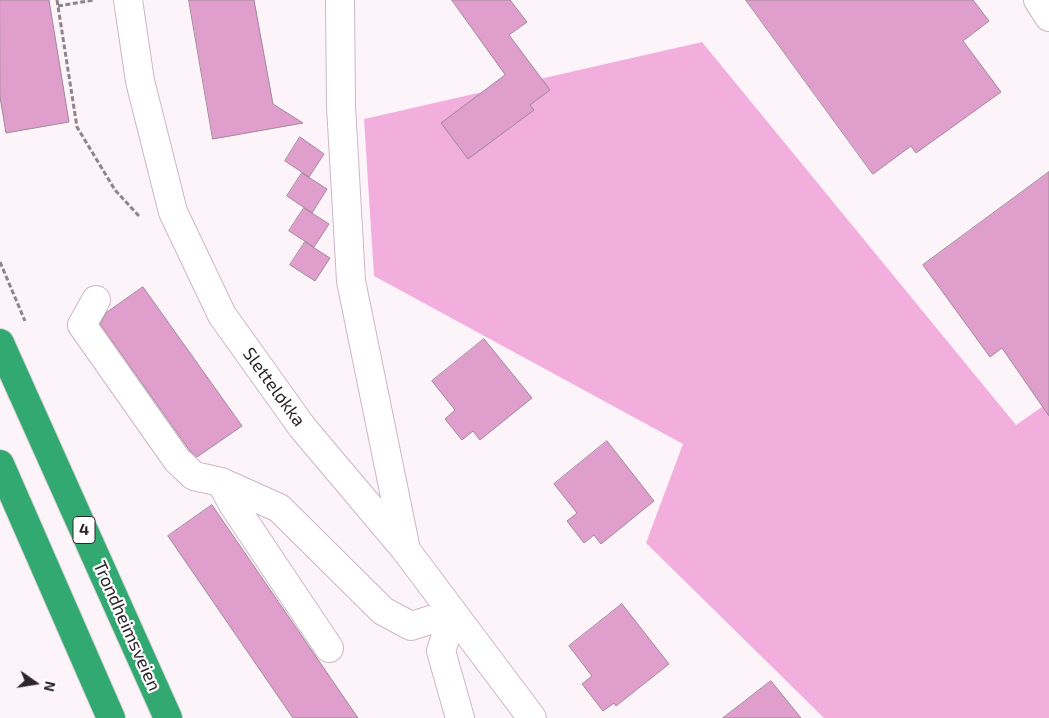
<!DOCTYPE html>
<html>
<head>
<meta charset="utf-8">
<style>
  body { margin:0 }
  #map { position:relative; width:1049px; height:718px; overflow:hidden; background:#fdf4fa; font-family:"Exo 2",sans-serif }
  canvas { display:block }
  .north { position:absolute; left:10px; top:658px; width:50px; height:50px; -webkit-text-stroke:4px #fff; paint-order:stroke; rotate:103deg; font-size:14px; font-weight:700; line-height:20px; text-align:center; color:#2e252b }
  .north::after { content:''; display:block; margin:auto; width:18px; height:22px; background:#2e252b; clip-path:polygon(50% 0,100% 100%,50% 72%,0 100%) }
</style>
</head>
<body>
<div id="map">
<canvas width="1049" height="718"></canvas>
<div class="north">N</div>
</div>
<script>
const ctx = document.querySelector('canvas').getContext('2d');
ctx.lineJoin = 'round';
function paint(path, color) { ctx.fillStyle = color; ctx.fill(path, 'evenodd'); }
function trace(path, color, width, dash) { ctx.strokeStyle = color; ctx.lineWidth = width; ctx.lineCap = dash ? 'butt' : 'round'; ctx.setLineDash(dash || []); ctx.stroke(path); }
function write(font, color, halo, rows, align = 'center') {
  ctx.font = font + ' "Exo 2",sans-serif'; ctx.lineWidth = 4.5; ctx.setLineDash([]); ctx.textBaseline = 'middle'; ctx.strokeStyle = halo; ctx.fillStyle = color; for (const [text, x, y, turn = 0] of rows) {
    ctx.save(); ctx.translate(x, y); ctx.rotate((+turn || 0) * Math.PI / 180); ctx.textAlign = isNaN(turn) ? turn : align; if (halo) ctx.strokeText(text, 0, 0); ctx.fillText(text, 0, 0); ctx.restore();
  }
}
paint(new Path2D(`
  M 702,42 L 1016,425 L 1049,402 L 1049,718 L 824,718 L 646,543 L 683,444 L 374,276 L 364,119 Z`), '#f2afdd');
const building = new Path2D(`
  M 0,0 L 49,0 L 69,122 L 6,133 L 0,97 Z
  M 189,0 L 254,0 L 273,104 L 303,123 L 213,139 Z
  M 452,0 L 510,0 L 527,22 L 509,35 L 550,90 L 530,105 L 534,110 L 468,159 L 441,123 L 505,75 Z
  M 746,0 L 973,0 L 989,21 L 963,41 L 1001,92 L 916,153 L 911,146 L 873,174 Z
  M 300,137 L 324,154 L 309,177 L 285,161 Z
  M 1049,172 L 1049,416 L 1002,348 L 990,357 L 923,265 Z
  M 302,173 L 327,189 L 312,213 L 287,196 Z
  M 304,208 L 329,224 L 314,247 L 289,231 Z
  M 305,242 L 330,258 L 315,281 L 290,265 Z
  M 143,287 L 242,426 L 197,457 L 190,451 L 100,324 L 106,313 Z
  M 484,339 L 532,398 L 480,440 L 473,431 L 462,440 L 445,419 L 455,410 L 432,381 Z
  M 607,441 L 654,501 L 601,544 L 594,535 L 584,543 L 567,521 L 577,513 L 554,484 Z
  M 212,505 L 358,718 L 293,718 L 168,536 Z
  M 622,604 L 669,664 L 616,706 L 614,703 L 603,711 L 582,684 L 592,676 L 569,646 Z
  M 771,681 L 801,718 L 723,718 Z`);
paint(building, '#e09ecc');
trace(building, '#9f8998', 1);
const minor = new Path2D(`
  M 128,0 L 140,81 L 173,212 L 222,315 L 302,427 L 405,549 L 532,718
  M 340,0 L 341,106 L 351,281 L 405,545
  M 1038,0 L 1049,17
  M 96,300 L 82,325 L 177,460 L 194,476 L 221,482 L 279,508 L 383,611 L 411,626 L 453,613
  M 221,482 L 234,506 L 329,648
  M 453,613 L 441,651 L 460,718`);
const highway = new Path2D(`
  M 0,343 L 168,718
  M 0,464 L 111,718`);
trace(minor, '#cdb6c5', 30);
trace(highway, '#d5d3d5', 30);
trace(new Path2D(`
  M 57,0 L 77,127 L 115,190 L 138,215 L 141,216
  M 58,6 L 94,0
  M 0,262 L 25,321`), '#8e858b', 3, [5, 2.5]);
trace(minor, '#fff', 28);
trace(highway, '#32a970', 28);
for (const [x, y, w] of [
  [84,530,22]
]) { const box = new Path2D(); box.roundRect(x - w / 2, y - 13.5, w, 27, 4); ctx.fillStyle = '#fff'; ctx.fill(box); trace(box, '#2e252b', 1); }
write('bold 16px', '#2e252b', null, [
  ["4",84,530]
]);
write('18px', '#2e252b', '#fff', [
  ["Sletteløkka",274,387,54],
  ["Trondheimsveien",127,626,66]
]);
</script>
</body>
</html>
